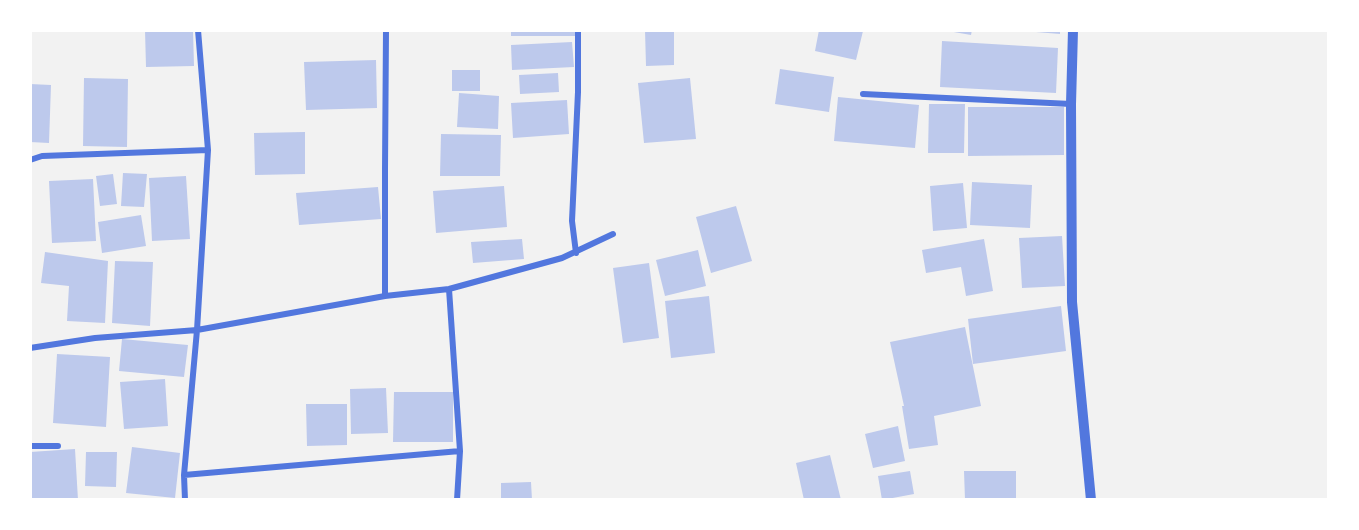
<!DOCTYPE html>
<html>
<head>
<meta charset="utf-8">
<style>
  body { margin:0 }
  #map { position:relative; width:1359px; height:530px; overflow:hidden; background:#f2f2f2; font-family:"Fira Sans",sans-serif }
  canvas { display:block }
  .frame { position:absolute; inset:0; border:32px solid #fff; pointer-events:none }
</style>
</head>
<body>
<div id="map">
<canvas width="1359" height="530"></canvas>
<div class="frame"></div>
</div>
<script>
const ctx = document.querySelector('canvas').getContext('2d');
ctx.lineJoin = 'round';
function paint(path, color) { ctx.fillStyle = color; ctx.fill(path, 'evenodd'); }
function trace(path, color, width, dash) { ctx.strokeStyle = color; ctx.lineWidth = width; ctx.lineCap = dash ? 'butt' : 'round'; ctx.setLineDash(dash || []); ctx.stroke(path); }
paint(new Path2D(`
  M 145,30 L 193,30 L 194,66 L 146,67 Z
  M 511,30 L 576,30 L 576,36 L 511,36 Z
  M 645,30 L 674,30 L 674,65 L 646,66 Z
  M 819,30 L 863,31 L 856,60 L 815,51 Z
  M 948,30 L 972,30 L 971,35 L 948,31 Z
  M 1036,30 L 1060,30 L 1060,34 L 1036,32 Z
  M 942,41 L 1058,48 L 1056,93 L 940,87 Z
  M 572,42 L 574,67 L 512,70 L 511,45 Z
  M 376,60 L 377,108 L 306,110 L 304,62 Z
  M 780,69 L 834,77 L 829,112 L 775,104 Z
  M 452,70 L 480,70 L 480,91 L 452,91 Z
  M 558,73 L 559,92 L 520,94 L 519,75 Z
  M 84,78 L 128,79 L 127,147 L 83,146 Z
  M 690,78 L 696,139 L 644,143 L 638,83 Z
  M 30,84 L 51,85 L 49,143 L 30,142 Z
  M 459,93 L 499,96 L 498,129 L 457,127 Z
  M 838,97 L 919,105 L 915,148 L 834,141 Z
  M 567,100 L 569,134 L 513,138 L 511,103 Z
  M 929,104 L 965,104 L 964,153 L 928,153 Z
  M 968,107 L 1064,107 L 1064,155 L 968,156 Z
  M 305,132 L 305,174 L 255,175 L 254,133 Z
  M 441,134 L 501,135 L 500,176 L 440,176 Z
  M 123,173 L 147,174 L 144,207 L 121,206 Z
  M 113,174 L 117,204 L 100,206 L 96,176 Z
  M 186,176 L 190,239 L 152,241 L 149,178 Z
  M 93,179 L 96,241 L 52,243 L 49,181 Z
  M 972,182 L 1032,185 L 1030,228 L 970,225 Z
  M 963,183 L 967,228 L 933,231 L 930,186 Z
  M 504,186 L 507,227 L 436,233 L 433,191 Z
  M 378,187 L 381,219 L 299,225 L 296,193 Z
  M 736,206 L 752,261 L 711,273 L 696,217 Z
  M 141,215 L 146,246 L 102,253 L 98,222 Z
  M 1062,236 L 1065,286 L 1022,288 L 1019,238 Z
  M 522,239 L 524,259 L 473,263 L 471,242 Z
  M 984,239 L 993,291 L 966,296 L 961,267 L 926,273 L 922,250 Z
  M 698,250 L 706,286 L 665,296 L 656,260 Z
  M 45,252 L 108,261 L 105,323 L 67,321 L 69,286 L 41,283 Z
  M 115,261 L 153,262 L 150,326 L 112,323 Z
  M 649,263 L 659,338 L 623,343 L 613,268 Z
  M 709,296 L 715,353 L 671,358 L 665,301 Z
  M 1061,306 L 1066,351 L 973,364 L 968,319 Z
  M 965,327 L 981,406 L 934,416 L 938,445 L 909,449 L 902,406 L 904,406 L 890,342 Z
  M 122,339 L 188,345 L 184,377 L 119,371 Z
  M 57,354 L 110,357 L 106,427 L 53,423 Z
  M 165,379 L 168,426 L 124,429 L 120,382 Z
  M 386,388 L 388,433 L 351,434 L 350,389 Z
  M 394,392 L 453,392 L 453,442 L 393,442 Z
  M 306,404 L 347,404 L 347,445 L 307,446 Z
  M 898,426 L 905,461 L 873,468 L 865,434 Z
  M 132,447 L 180,453 L 175,498 L 126,493 Z
  M 75,449 L 78,500 L 32,500 L 30,452 Z
  M 86,452 L 117,452 L 116,487 L 85,486 Z
  M 830,455 L 841,500 L 804,500 L 796,463 Z
  M 910,471 L 914,494 L 882,500 L 878,476 Z
  M 964,471 L 1016,471 L 1016,500 L 965,500 Z
  M 531,482 L 532,500 L 501,500 L 501,483 Z`), '#bdc9ec');
trace(new Path2D(`
  M 863,94 L 1071,104
  M 30,160 L 42,156 L 208,150
  M 576,253 L 572,221 L 578,92 L 578,30
  M 449,289 L 460,451 L 457,500
  M 385,296 L 385,169 L 386,30
  M 30,348 L 95,338 L 197,330 L 385,296 L 449,289 L 562,258 L 613,234
  M 30,446 L 58,446
  M 184,475 L 460,451
  M 185,500 L 184,475 L 197,330 L 208,150 L 198,30`), '#5277de', 6);
trace(new Path2D(`
  M 1073,30 L 1071,104 L 1072,302 L 1091,500`), '#5277de', 10);
</script>
</body>
</html>
